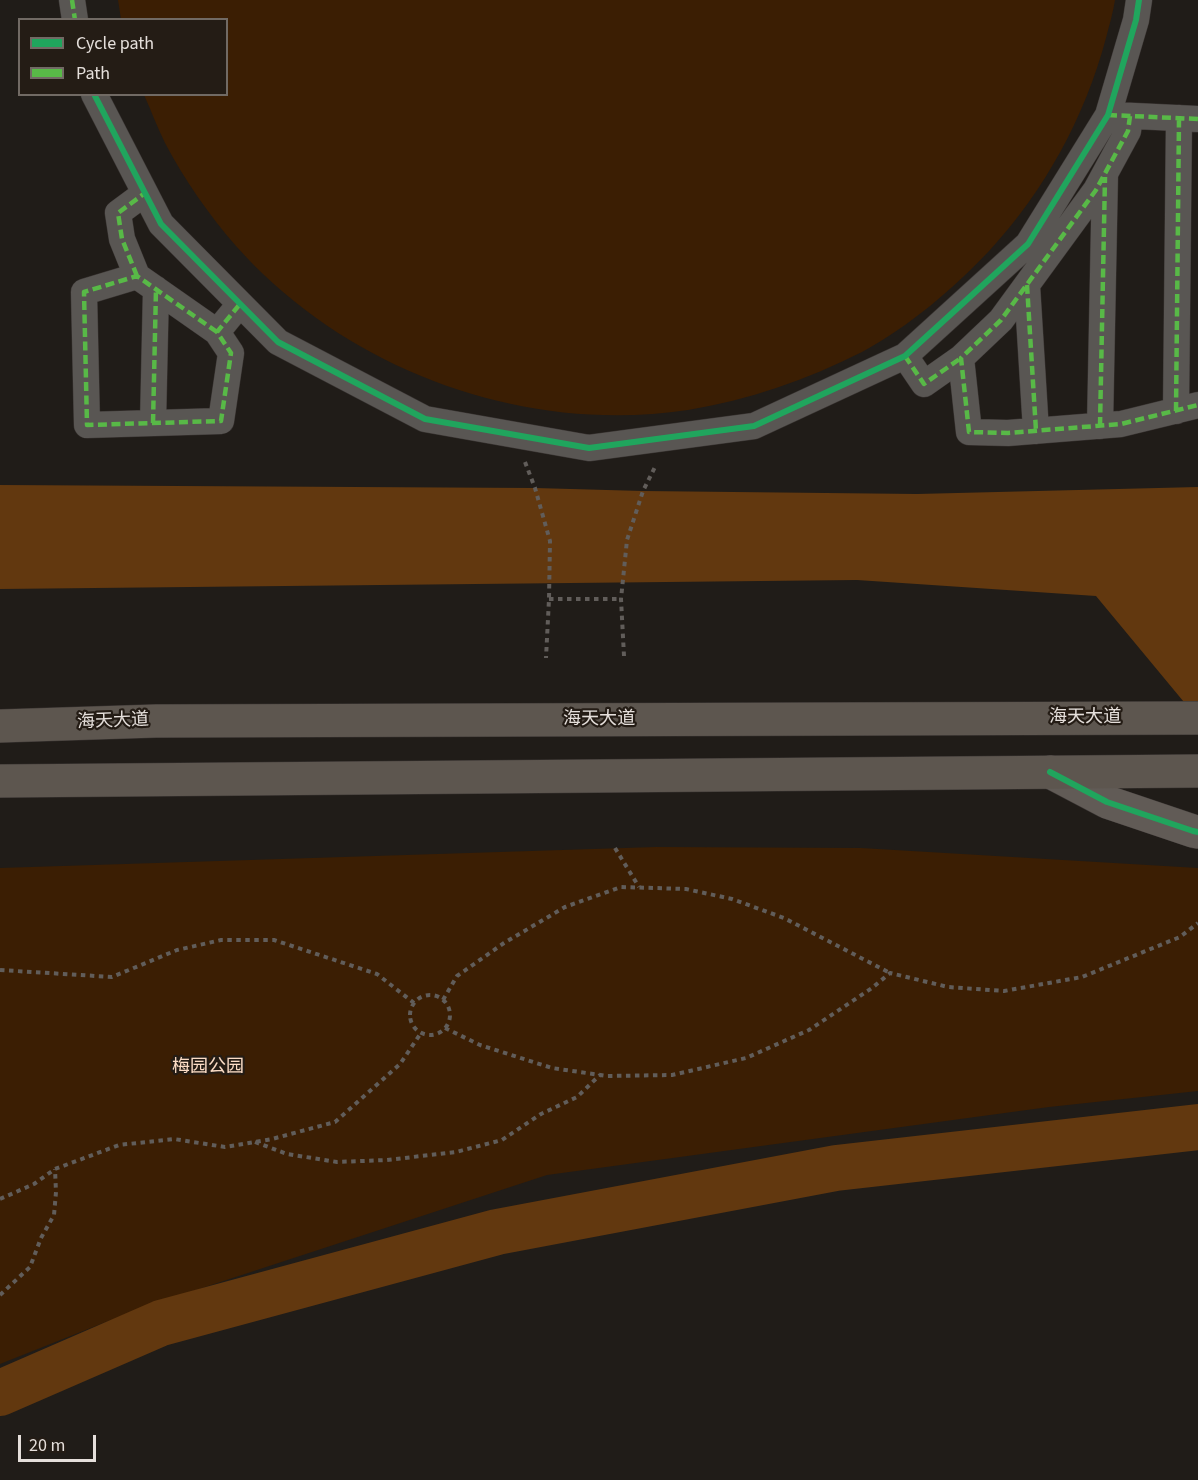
<!DOCTYPE html>
<html>
<head>
<meta charset="utf-8">
<style>
  body { margin:0 }
  #map { position:relative; width:1198px; height:1480px; overflow:hidden; background:#201c18; font-family:"Source Sans 3",sans-serif }
  canvas { display:block }
  .legend { position:absolute; left:18px; top:18px; width:210px; height:78px; box-sizing:border-box; background:#241c15; border:2px solid #716a64; margin:0; padding:8px 10px; list-style:none; font-size:18px; color:#e5dfdb }
  .legend li { display:flex; align-items:center; gap:12px; height:30px }
  .legend b { width:30px; border:2px solid #716a64 }
  .scale { position:absolute; left:18px; top:1435px; width:78px; height:27px; box-sizing:border-box; border:3px solid #e5dfdb; border-top:0; padding-left:8px; font-size:18px; line-height:21px; white-space:nowrap; color:#e5dfdb; -webkit-text-stroke:4px #241c15; paint-order:stroke }
</style>
</head>
<body>
<div id="map">
<canvas width="1198" height="1480"></canvas>
<ul class="legend">
<li><b style="height:8px;background:#20a55d"></b>Cycle path</li>
<li><b style="height:8px;background:#58b947"></b>Path</li>
</ul>
<div class="scale">20 m</div>
</div>
<script>
const ctx = document.querySelector('canvas').getContext('2d');
ctx.lineJoin = 'round';
function paint(path, color) { ctx.fillStyle = color; ctx.fill(path, 'evenodd'); }
function trace(path, color, width, dash) { ctx.strokeStyle = color; ctx.lineWidth = width; ctx.lineCap = dash ? 'butt' : 'round'; ctx.setLineDash(dash || []); ctx.stroke(path); }
function write(font, color, halo, rows, align = 'center') {
  ctx.font = font + ' "Source Sans 3","Noto Sans SC",sans-serif'; ctx.lineWidth = 4.5; ctx.setLineDash([]); ctx.textBaseline = 'middle'; ctx.strokeStyle = halo; ctx.fillStyle = color; for (const [text, x, y, turn = 0] of rows) {
    ctx.save(); ctx.translate(x, y); ctx.rotate((+turn || 0) * Math.PI / 180); ctx.textAlign = isNaN(turn) ? turn : align; if (halo) ctx.strokeText(text, 0, 0); ctx.fillText(text, 0, 0); ctx.restore();
  }
}
paint(new Path2D(`
  M 118,0 L 1115,0 C 1113,13 1109,26 1106,38 C 1085,117 1045,190 990,250 C 953,289 910,326 862,352 C 807,380 748,400 688,410 C 523,435 346,370 236,246 C 209,215 184,179 165,143 C 157,127 151,110 144,95 L 226,94 L 226,20 L 121,19 Z
  M 656,847 L 861,848 L 1198,868 L 1198,1091 L 1049,1107 L 547,1175 L 141,1308 L 0,1364 L 0,868 Z`), '#3b1e03');
paint(new Path2D(`
  M 0,485 L 535,488 L 643,491 L 917,494 L 1198,487 L 1198,719 L 1096,596 L 857,580 L 0,589 Z`), '#62380f');
trace(new Path2D(`
  M 0,1393 L 161,1323 L 497,1232 L 836,1168 L 1198,1127`), '#62380f', 46);
const street = new Path2D(`
  M 72,0 L 75,20
  M 94,94 L 161,224 L 278,342 L 425,419 L 589,448 L 754,426 L 905,356 L 1028,244 L 1108,115 L 1136,20 L 1139,0
  M 1114,115 L 1198,119
  M 1130,116 L 1128,131 L 1096,190 L 1001,320 L 961,358 L 969,432 L 1008,433 L 1121,424 L 1198,405
  M 137,276 L 122,239 L 118,213 L 145,193
  M 1027,285 L 1036,431
  M 217,332 L 137,276 L 84,292 L 87,425 L 221,421 L 231,353 L 217,332 L 240,304
  M 905,356 L 924,384 L 961,358
  M 1176,411 L 1179,118
  M 153,423 L 156,289
  M 1100,426 L 1105,174`);
const secondary = new Path2D(`
  M 1050,772 L 1107,802 L 1193,831 L 1198,832`);
const primary = new Path2D(`
  M 0,726 L 156,721 L 1198,718
  M 0,781 L 1198,771`);
trace(street, '#3a3533', 27);
trace(secondary, '#3a3533', 34);
trace(primary, '#3a3533', 34);
trace(new Path2D(`
  M 525,462 L 535,488 L 550,541 L 549,599 L 546,658
  M 549,599 L 621,599
  M 624,656 L 621,599 L 627,540 L 643,491 L 656,465
  M 615,848 L 639,887
  M 0,970 L 112,977 L 177,950 L 221,940 L 274,940 L 377,974 L 414,1003
  M410 1015a20 20 0 1 1 40 0a20 20 0 1 1-40 0Z
  M 443,1000 L 457,976 L 504,943 L 565,907 L 621,887 L 686,889 L 732,899 L 784,918 L 890,973
  M 445,1028 L 480,1045 L 552,1068 L 607,1076 L 672,1075 L 746,1058 L 809,1030 L 872,988 L 890,973 L 948,987 L 1004,991 L 1082,977 L 1180,937 L 1198,923
  M 255,1142 L 287,1154 L 337,1162 L 387,1160 L 456,1152 L 502,1140 L 541,1114 L 577,1097 L 600,1075
  M 0,1199 L 34,1184 L 55,1169 L 119,1145 L 174,1139 L 225,1147 L 272,1139 L 335,1122 L 400,1064 L 421,1033
  M 0,1295 L 30,1267 L 41,1238 L 54,1215 L 56,1192 L 55,1169`), '#615d5a', 4, [4.5, 4.5]);
trace(street, '#595653', 26);
trace(secondary, '#615b56', 33);
trace(primary, '#5d564f', 33);
trace(new Path2D(`
  M 72,0 L 75,20
  M 1108,115 L 1198,119
  M 1130,116 L 1128,131 L 1096,190 L 1001,320 L 961,358 L 969,432 L 1008,433 L 1121,424 L 1198,405
  M 137,276 L 122,239 L 118,213 L 145,193
  M 1027,285 L 1036,431
  M 217,332 L 137,276 L 84,292 L 87,425 L 221,421 L 231,353 L 217,332 L 240,304
  M 905,356 L 924,384 L 961,358
  M 1176,411 L 1179,118
  M 153,423 L 156,289
  M 1100,426 L 1105,177`), '#58b947', 4.5, [9, 4.5]);
trace(new Path2D(`
  M 94,94 L 161,224 L 278,342 L 425,419 L 589,448 L 754,426 L 905,356 L 1028,244 L 1108,115 L 1136,20 L 1139,0
  M 1050,772 L 1107,802 L 1193,831 L 1198,832`), '#20a55d', 6);
write('18px', '#e5dfdb', '#241c15', [
  ["海天大道",1085,718],
  ["海天大道",599,720],
  ["海天大道",113,722,-2]
]);
write('18px', '#fbdcc5', '#241c15', [
  ["梅园公园",208,1068]
]);
</script>
</body>
</html>
